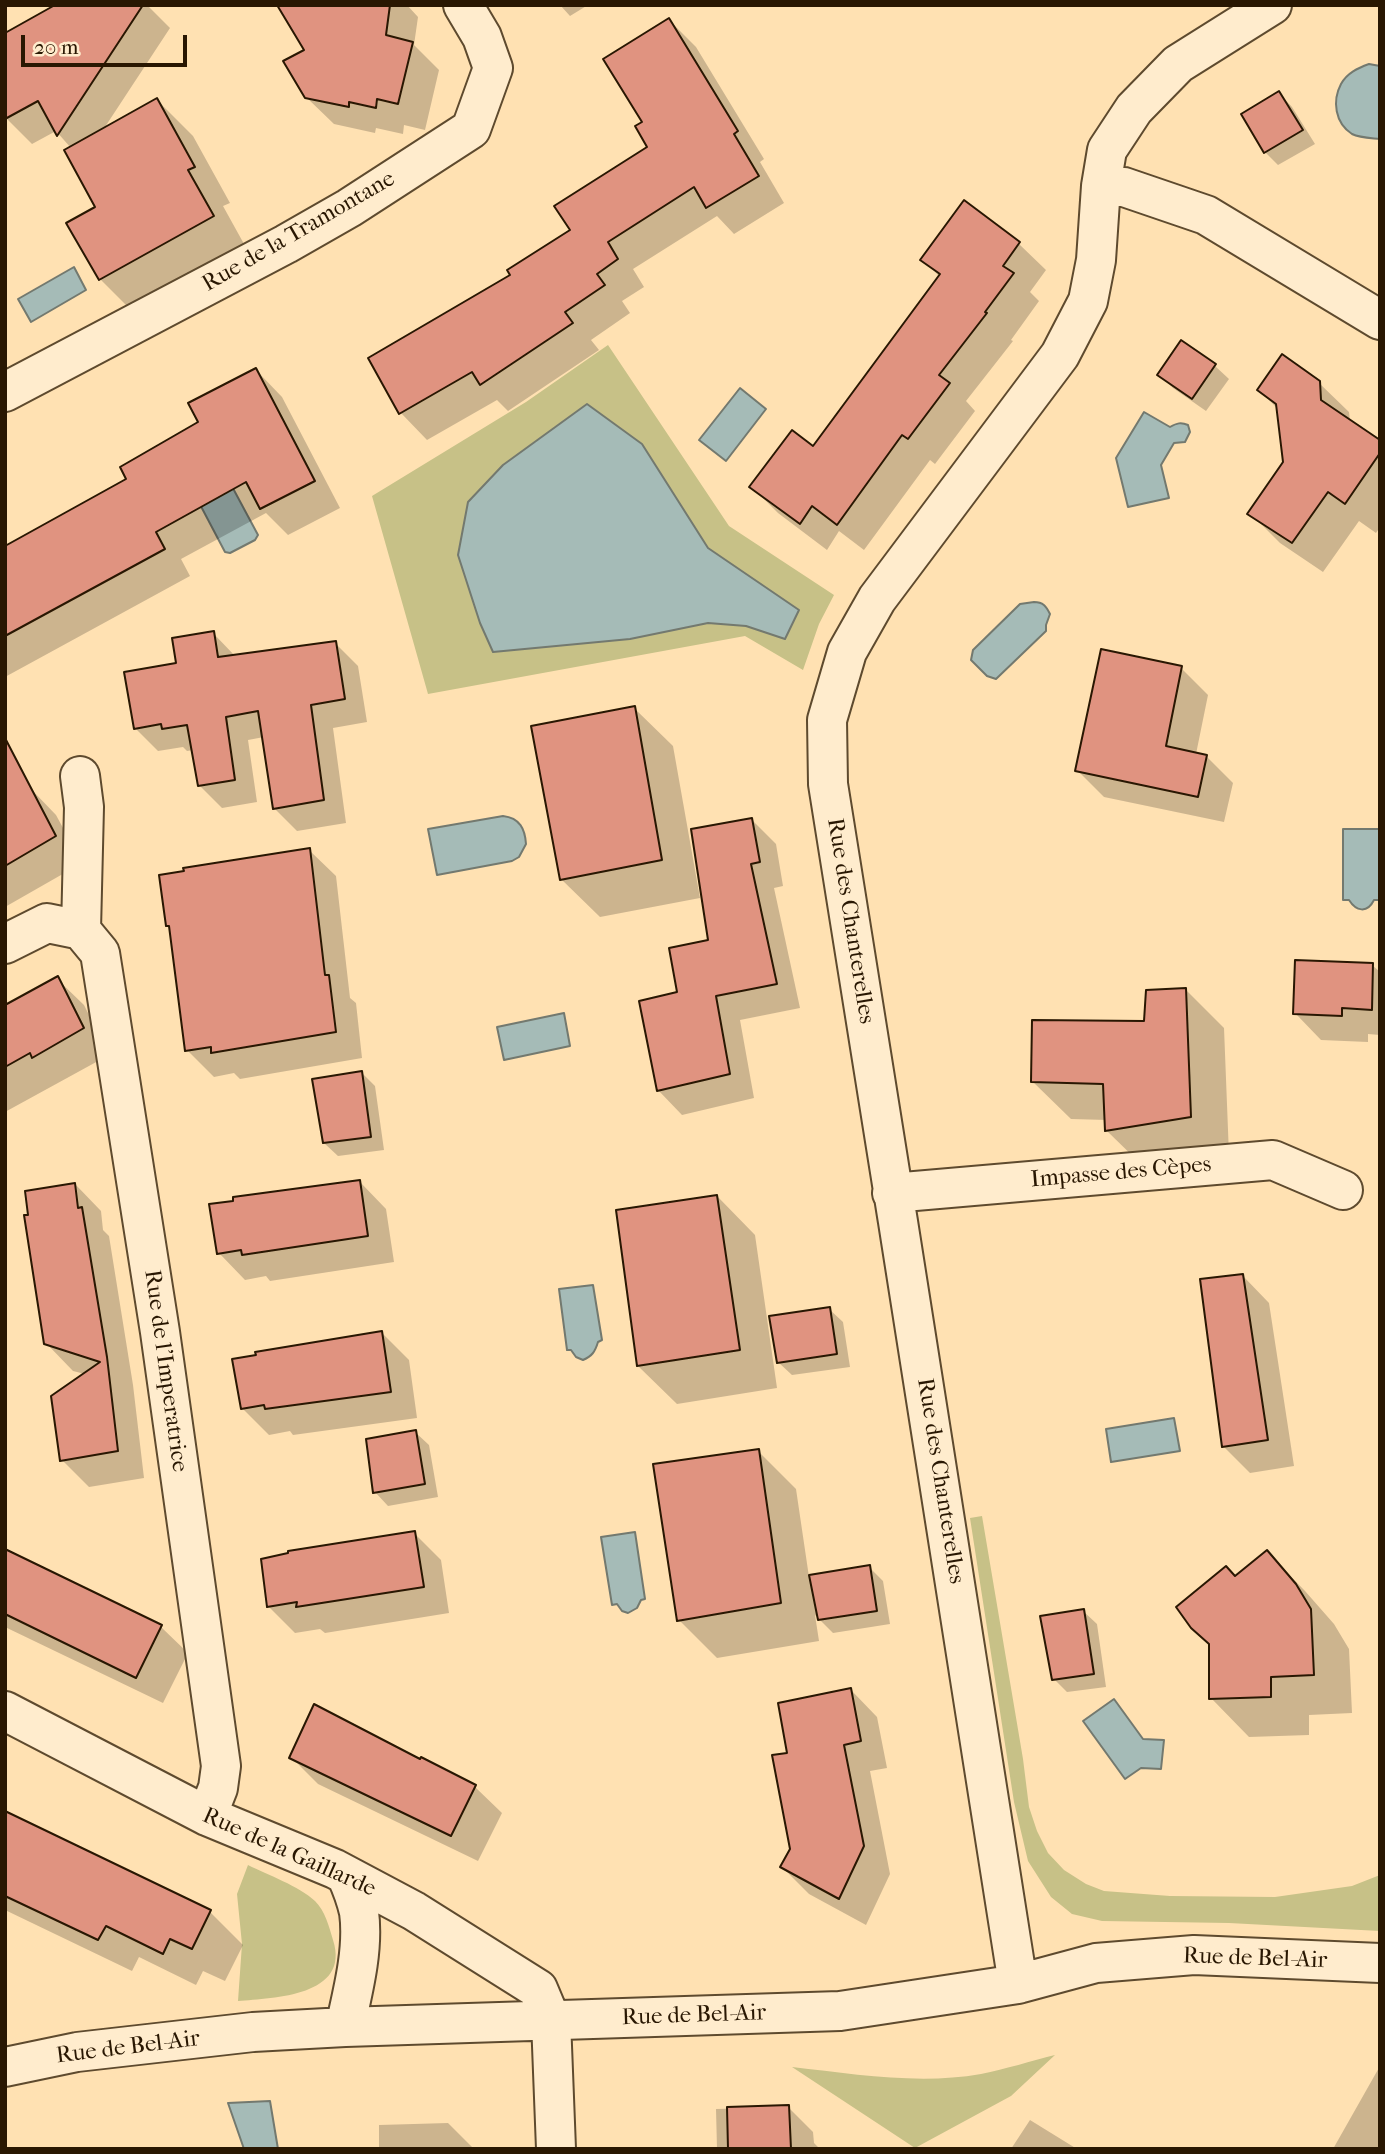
<!DOCTYPE html>
<html>
<head>
<meta charset="utf-8">
<style>
  body { margin:0 }
  #map { position:relative; width:1385px; height:2154px; overflow:hidden; background:#ffe1b2; font-family:"IM FELL French Canon",serif }
  canvas { display:block }
  .frame { position:absolute; inset:0; border:7px solid #291702; pointer-events:none }
  .scale { position:absolute; left:21px; top:35px; width:166px; height:32px; box-sizing:border-box; border:4px solid #291702; border-top:0; padding-left:9px; font-size:21px; line-height:24px; white-space:nowrap; color:#291702; -webkit-text-stroke:5px #ffeccd; paint-order:stroke }
</style>
</head>
<body>
<div id="map">
<canvas width="1385" height="2154"></canvas>
<div class="frame"></div>
<div class="scale">20 m</div>
</div>
<script>
const ctx = document.querySelector('canvas').getContext('2d');
ctx.lineJoin = 'round';
function paint(path, color) { ctx.fillStyle = color; ctx.fill(path, 'evenodd'); }
function trace(path, color, width, dash) { ctx.strokeStyle = color; ctx.lineWidth = width; ctx.lineCap = dash ? 'butt' : 'round'; ctx.setLineDash(dash || []); ctx.stroke(path); }
function write(font, color, halo, rows, align = 'center') {
  ctx.font = font + ' "IM FELL French Canon",serif'; ctx.lineWidth = 7; ctx.setLineDash([]); ctx.textBaseline = 'middle'; ctx.strokeStyle = halo; ctx.fillStyle = color; for (const [text, x, y, turn = 0] of rows) {
    ctx.save(); ctx.translate(x, y); ctx.rotate((+turn || 0) * Math.PI / 180); ctx.textAlign = isNaN(turn) ? turn : align; if (halo) ctx.strokeText(text, 0, 0); ctx.fillText(text, 0, 0); ctx.restore();
  }
}
paint(new Path2D(`
  M 608,345 L 729,526 L 834,595 L 819,624 L 803,670 L 745,636 L 428,694 L 372,496 L 526,402 Z
  M 982,1516 L 1023,1759 L 1029,1807 L 1037,1831 L 1048,1853 L 1064,1870 L 1086,1884 L 1104,1891 L 1170,1896 L 1275,1897 L 1352,1886 L 1380,1875 L 1380,1931 L 1229,1923 L 1102,1921 L 1072,1914 L 1051,1897 L 1028,1861 L 1014,1802 L 970,1518 Z
  M 248,1865 C 268,1875 299,1886 315,1901 C 325,1911 329,1926 333,1940 C 351,1996 274,1998 238,2001 L 242,1944 L 237,1894 Z
  M 1055,2055 L 1011,2096 L 915,2148 L 792,2067 C 854,2074 919,2085 981,2074 C 1006,2069 1031,2061 1055,2055 Z`), '#c7c187');
const water = new Path2D(`
  M 1369,64 L 1380,66 L 1380,139 C 1371,138 1360,138 1352,134 C 1335,123 1332,101 1341,84 C 1347,73 1358,68 1369,64 Z
  M 74,267 L 86,290 L 31,322 L 18,299 Z
  M 740,388 L 766,409 L 726,461 L 699,440 Z
  M 587,404 L 642,444 L 708,548 L 799,610 L 785,639 L 746,626 L 708,623 L 630,639 L 493,652 L 480,623 L 458,555 L 468,502 L 503,465 Z
  M 1144,412 L 1170,427 C 1177,423 1181,422 1188,425 L 1190,432 L 1185,442 L 1174,443 L 1161,465 L 1169,498 L 1128,507 L 1116,458 Z
  M 228,479 L 258,535 L 255,540 L 230,553 L 225,552 L 195,495 Z
  M 1034,602 C 1043,602 1046,606 1050,614 L 1046,625 L 1046,631 L 996,679 L 987,676 L 971,660 L 973,650 L 1020,604 Z
  M 503,816 C 520,818 525,829 526,844 L 519,857 L 512,861 L 437,875 L 428,829 Z
  M 1343,829 L 1380,829 L 1380,900 L 1374,900 C 1367,914 1356,911 1349,900 L 1343,900 Z
  M 564,1013 L 570,1046 L 504,1060 L 497,1027 Z
  M 593,1285 L 602,1340 L 598,1342 C 595,1352 592,1356 583,1360 L 576,1357 L 571,1350 L 567,1350 L 559,1289 Z
  M 1174,1418 L 1180,1451 L 1111,1462 L 1106,1429 Z
  M 635,1532 L 645,1599 L 641,1600 L 637,1608 L 628,1613 L 622,1611 L 617,1604 L 612,1605 L 601,1537 Z
  M 1114,1699 L 1143,1739 L 1164,1740 L 1161,1769 L 1141,1768 L 1125,1779 L 1083,1721 Z
  M 270,2101 L 278,2149 L 244,2149 L 228,2103 Z`);
paint(water, '#a5bbb7');
trace(water, '#73796f', 2);
paint(new Path2D(`
  M 52,5 L 147,5 L 170,28 L 103,130 L 157,100 L 193,136 L 230,203 L 223,206 L 249,253 L 136,315 L 100,279 L 98,208 L 71,148 L 56,131 L 32,144 L 5,117 L 47,11 Z
  M 309,5 L 407,5 L 418,17 L 414,45 L 439,70 L 425,130 L 404,125 L 403,134 L 376,128 L 375,133 L 334,124 L 306,97 L 306,50 Z
  M 560,5 L 588,5 L 570,16 Z
  M 669,20 L 696,47 L 764,159 L 760,162 L 784,203 L 734,234 L 717,216 L 633,269 L 644,287 L 622,301 L 630,313 L 591,340 L 599,350 L 508,411 L 497,400 L 427,440 L 401,413 L 370,358 L 512,276 L 572,230 L 650,148 L 644,122 Z
  M 1279,93 L 1292,107 L 1315,144 L 1278,165 L 1265,152 Z
  M 964,203 L 1019,244 L 1046,270 L 1030,292 L 1039,301 L 1011,340 L 1013,341 L 966,401 L 975,411 L 935,464 L 930,460 L 864,550 L 839,531 L 827,550 L 778,513 L 752,487 L 814,449 L 940,277 L 923,260 Z
  M 1182,342 L 1215,366 L 1229,379 L 1206,411 L 1173,388 L 1160,375 Z
  M 256,370 L 282,397 L 340,508 L 288,535 L 266,513 L 181,559 L 190,576 L 5,677 L 5,548 L 129,480 L 201,423 Z
  M 1318,382 L 1349,412 L 1350,421 L 1380,442 L 1380,527 L 1376,533 L 1359,521 L 1323,572 L 1280,543 L 1250,513 L 1284,462 L 1278,409 L 1259,390 Z
  M 213,633 L 236,657 L 335,643 L 358,666 L 367,722 L 333,728 L 346,823 L 297,831 L 274,808 L 264,737 L 248,740 L 257,802 L 222,808 L 199,785 L 193,750 L 187,751 L 183,747 L 158,751 L 135,728 L 178,665 Z
  M 1181,668 L 1208,695 L 1196,754 L 1206,756 L 1233,783 L 1224,822 L 1104,797 L 1077,770 Z
  M 634,708 L 673,746 L 700,898 L 600,917 L 561,879 Z
  M 30,788 L 56,815 L 82,863 L 5,907 L 5,802 Z
  M 752,820 L 776,844 L 783,886 L 774,888 L 800,1008 L 740,1020 L 754,1098 L 682,1115 L 658,1090 Z
  M 309,850 L 336,876 L 350,998 L 356,1003 L 362,1058 L 240,1079 L 234,1073 L 214,1077 L 187,1050 L 171,928 L 168,925 Z
  M 1372,965 L 1380,972 L 1380,1035 L 1368,1034 L 1368,1042 L 1321,1040 L 1295,1013 Z
  M 57,979 L 84,1005 L 109,1055 L 5,1112 L 5,1007 Z
  M 1186,990 L 1224,1028 L 1229,1155 L 1146,1169 L 1107,1131 L 1107,1120 L 1071,1119 L 1032,1081 L 1146,1023 Z
  M 362,1073 L 375,1086 L 384,1150 L 338,1156 L 324,1143 Z
  M 360,1182 L 386,1209 L 394,1262 L 270,1281 L 266,1276 L 245,1280 L 219,1253 Z
  M 75,1184 L 101,1211 L 103,1230 L 109,1236 L 133,1385 L 144,1478 L 89,1487 L 62,1460 L 85,1374 L 73,1371 L 46,1343 Z
  M 717,1196 L 755,1235 L 777,1388 L 677,1404 L 638,1366 Z
  M 1243,1276 L 1269,1303 L 1294,1466 L 1250,1473 L 1223,1446 Z
  M 829,1309 L 843,1322 L 850,1367 L 792,1375 L 778,1362 Z
  M 382,1333 L 409,1360 L 417,1418 L 293,1435 L 290,1431 L 269,1435 L 242,1408 Z
  M 415,1432 L 429,1445 L 438,1497 L 388,1506 L 375,1492 Z
  M 758,1451 L 796,1489 L 809,1577 L 869,1567 L 883,1581 L 890,1624 L 833,1633 L 815,1615 L 819,1641 L 717,1658 L 679,1620 Z
  M 414,1533 L 441,1560 L 449,1613 L 325,1633 L 320,1629 L 295,1633 L 268,1606 Z
  M 5,1551 L 161,1627 L 188,1653 L 163,1703 L 5,1627 Z
  M 1267,1552 L 1305,1591 L 1334,1624 L 1349,1649 L 1352,1713 L 1309,1715 L 1309,1735 L 1249,1737 L 1211,1698 L 1235,1578 Z
  M 1083,1611 L 1097,1624 L 1106,1687 L 1067,1692 L 1054,1679 Z
  M 851,1690 L 877,1717 L 887,1768 L 870,1771 L 890,1874 L 866,1925 L 809,1894 L 782,1867 L 792,1849 Z
  M 291,1757 L 420,1762 L 422,1759 L 475,1787 L 502,1813 L 478,1861 L 318,1784 Z
  M 5,1812 L 210,1912 L 243,1945 L 225,1981 L 203,1971 L 196,1985 L 139,1957 L 132,1971 L 5,1910 Z
  M 1380,2066 L 1380,2149 L 1333,2149 Z
  M 788,2107 L 813,2132 L 814,2143 L 820,2149 L 717,2149 L 716,2109 Z
  M 1030,2120 L 1077,2149 L 1011,2149 Z
  M 448,2123 L 474,2149 L 379,2149 L 379,2125 Z`), '#0003');
const building = new Path2D(`
  M 55,5 L 143,5 L 57,136 L 38,101 L 5,119 L 5,33 Z
  M 277,5 L 390,5 L 386,35 L 413,42 L 398,104 L 377,99 L 376,108 L 349,102 L 349,107 L 305,98 L 283,61 L 304,50 Z
  M 669,18 L 738,131 L 734,134 L 759,176 L 706,208 L 694,187 L 608,242 L 618,259 L 597,274 L 605,285 L 565,312 L 573,323 L 480,385 L 472,372 L 399,414 L 368,358 L 510,275 L 507,270 L 570,230 L 554,206 L 647,147 L 635,126 L 642,122 L 603,59 Z
  M 1279,91 L 1303,130 L 1264,153 L 1241,114 Z
  M 157,98 L 195,167 L 188,170 L 214,216 L 99,280 L 66,223 L 95,207 L 64,150 Z
  M 964,200 L 1020,242 L 1003,266 L 1014,273 L 985,312 L 987,313 L 939,375 L 950,383 L 908,439 L 902,435 L 837,525 L 812,506 L 800,524 L 749,487 L 792,430 L 813,446 L 940,274 L 920,260 Z
  M 1181,340 L 1216,364 L 1192,399 L 1157,375 Z
  M 1282,354 L 1320,381 L 1321,400 L 1380,440 L 1380,453 L 1345,504 L 1328,492 L 1292,543 L 1247,514 L 1283,462 L 1276,404 L 1257,390 Z
  M 256,368 L 315,481 L 260,509 L 246,482 L 156,532 L 165,549 L 5,636 L 5,546 L 126,479 L 120,467 L 198,422 L 188,403 Z
  M 214,631 L 218,657 L 336,641 L 345,699 L 311,705 L 324,800 L 273,809 L 258,711 L 226,717 L 235,780 L 198,786 L 187,725 L 162,729 L 161,724 L 134,729 L 124,672 L 176,663 L 172,638 Z
  M 1101,649 L 1182,666 L 1166,746 L 1207,755 L 1198,797 L 1075,771 Z
  M 635,706 L 662,860 L 560,880 L 531,726 Z
  M 5,738 L 56,836 L 5,866 Z
  M 752,818 L 760,862 L 751,864 L 777,984 L 716,996 L 730,1074 L 657,1091 L 639,1001 L 677,992 L 669,948 L 708,940 L 691,829 Z
  M 310,848 L 325,975 L 329,975 L 336,1032 L 211,1053 L 211,1047 L 185,1051 L 169,926 L 166,926 L 159,875 L 184,871 L 183,868 Z
  M 1295,960 L 1373,963 L 1372,1010 L 1342,1008 L 1342,1016 L 1293,1014 Z
  M 58,976 L 84,1028 L 32,1058 L 30,1053 L 5,1067 L 5,1005 Z
  M 1186,988 L 1191,1117 L 1105,1131 L 1103,1084 L 1031,1082 L 1032,1020 L 1144,1021 L 1146,990 Z
  M 362,1071 L 371,1137 L 323,1143 L 312,1079 Z
  M 360,1180 L 368,1236 L 242,1255 L 241,1250 L 217,1254 L 209,1204 L 233,1201 L 233,1197 Z
  M 75,1183 L 78,1208 L 82,1207 L 107,1357 L 118,1451 L 60,1461 L 51,1396 L 100,1362 L 44,1344 L 24,1215 L 28,1215 L 25,1191 Z
  M 717,1195 L 740,1350 L 637,1366 L 616,1210 Z
  M 1243,1274 L 1268,1440 L 1222,1447 L 1200,1279 Z
  M 830,1307 L 837,1354 L 777,1363 L 769,1316 Z
  M 382,1331 L 391,1392 L 265,1409 L 264,1405 L 241,1409 L 232,1359 L 256,1355 L 255,1352 Z
  M 416,1430 L 425,1484 L 373,1493 L 366,1439 Z
  M 759,1449 L 781,1603 L 677,1621 L 653,1464 Z
  M 415,1531 L 424,1587 L 296,1607 L 297,1602 L 267,1607 L 261,1559 L 288,1553 L 288,1551 Z
  M 5,1549 L 162,1625 L 136,1678 L 5,1614 Z
  M 1267,1550 L 1296,1584 L 1311,1609 L 1314,1675 L 1271,1677 L 1271,1697 L 1209,1699 L 1209,1644 L 1191,1628 L 1176,1607 L 1226,1566 L 1235,1576 Z
  M 870,1565 L 877,1611 L 818,1620 L 809,1575 Z
  M 1084,1609 L 1094,1674 L 1052,1680 L 1040,1616 Z
  M 851,1688 L 861,1741 L 844,1745 L 864,1846 L 839,1899 L 780,1867 L 790,1849 L 772,1755 L 787,1753 L 778,1703 Z
  M 314,1704 L 420,1759 L 421,1757 L 476,1785 L 451,1836 L 289,1758 Z
  M 5,1811 L 211,1910 L 192,1949 L 170,1939 L 163,1954 L 106,1926 L 98,1940 L 5,1896 Z
  M 789,2105 L 791,2149 L 728,2149 L 727,2107 Z`);
paint(building, '#e09380');
trace(building, '#291702', 2);
const minor = new Path2D(`
  M 1101,186 L 1124,187 L 1206,215 L 1380,320
  M 5,392 L 286,244 L 349,208 L 471,129 L 493,68 L 482,37 L 463,5
  M 80,776 L 84,807 L 81,930 L 100,953 L 160,1332 L 221,1766 L 218,1788 L 207,1816
  M 5,944 L 47,923 L 81,930
  M 892,1193 L 1273,1160 L 1343,1190
  M 5,1711 L 207,1816 L 335,1869 L 414,1911 L 538,1989 L 551,2020 L 556,2149
  M 1018,1984 C 958,1584 891,1184 828,784 L 827,720 L 847,652 L 877,599 L 1060,355 L 1088,301 L 1096,260 L 1101,186 L 1107,150 L 1134,109 L 1178,64 L 1272,5
  M 345,2027 C 353,1991 364,1949 359,1912 C 356,1899 352,1888 346,1875
  M 5,2067 L 77,2052 L 253,2032 L 345,2027 L 840,2011 L 1018,1984 L 1096,1963 L 1194,1955 L 1380,1963`);
trace(minor, '#5e4a2e', 42);
trace(minor, '#ffeccd', 38);
write('23px', '#291702', '#ffeccd', [
  ["Rue de la Tramontane",299,232,-30],
  ["Rue des Chanterelles",850,921,81],
  ["Impasse des Cèpes",1121,1173,-5],
  ["Rue de l'Imperatrice",165,1371,82],
  ["Rue des Chanterelles",940,1481,81],
  ["Rue de la Gaillarde",289,1853,24],
  ["Rue de Bel-Air",1255,1959,2],
  ["Rue de Bel-Air",694,2016,-2],
  ["Rue de Bel-Air",128,2048,-7]
]);
</script>
</body>
</html>
